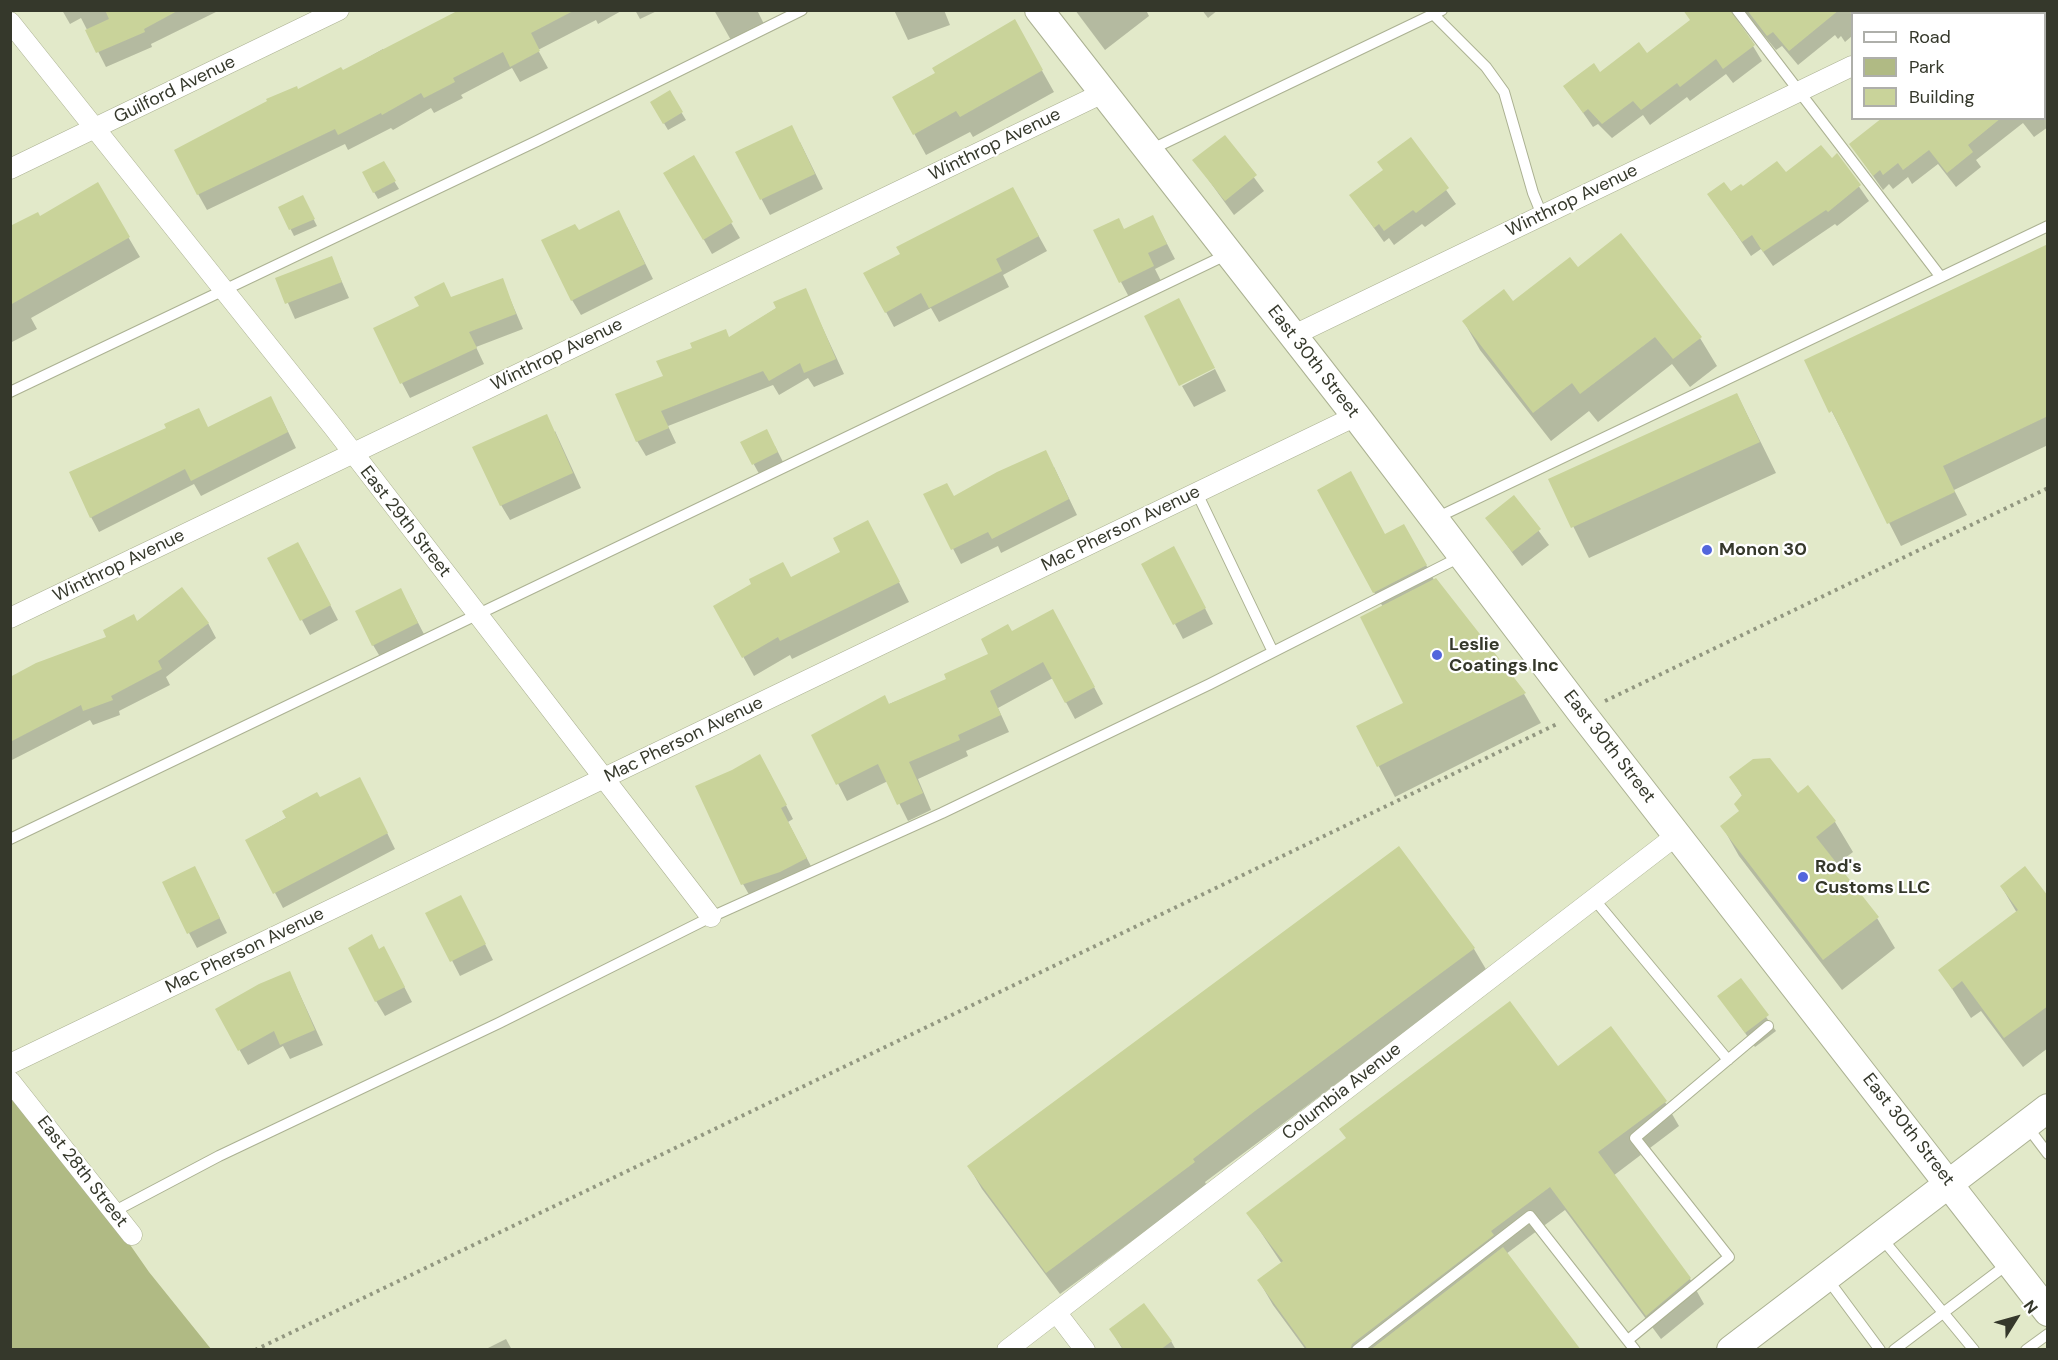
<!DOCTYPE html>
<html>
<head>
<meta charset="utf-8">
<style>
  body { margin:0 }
  #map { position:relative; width:2058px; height:1360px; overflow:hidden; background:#e2e9c9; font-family:"DM Sans",sans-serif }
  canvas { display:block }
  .frame { position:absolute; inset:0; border:12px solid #35382b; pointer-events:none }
  .legend { position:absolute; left:1851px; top:12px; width:195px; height:108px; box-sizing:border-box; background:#fff; border:2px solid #aeafaa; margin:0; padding:8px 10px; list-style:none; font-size:18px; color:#35382b }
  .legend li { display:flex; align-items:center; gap:12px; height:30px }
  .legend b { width:30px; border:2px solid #aeafaa }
  .north { position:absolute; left:1986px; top:1288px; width:60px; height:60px; -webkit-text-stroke:4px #fff; paint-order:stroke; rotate:53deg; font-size:16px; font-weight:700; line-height:24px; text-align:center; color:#35382b }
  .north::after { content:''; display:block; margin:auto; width:21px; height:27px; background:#35382b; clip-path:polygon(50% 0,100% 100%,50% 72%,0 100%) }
</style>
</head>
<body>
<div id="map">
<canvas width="2058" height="1360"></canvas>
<div class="frame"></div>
<ul class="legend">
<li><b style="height:8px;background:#fff"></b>Road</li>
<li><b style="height:16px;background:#b0ba84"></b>Park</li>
<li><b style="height:16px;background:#c9d39a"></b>Building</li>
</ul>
<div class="north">N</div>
</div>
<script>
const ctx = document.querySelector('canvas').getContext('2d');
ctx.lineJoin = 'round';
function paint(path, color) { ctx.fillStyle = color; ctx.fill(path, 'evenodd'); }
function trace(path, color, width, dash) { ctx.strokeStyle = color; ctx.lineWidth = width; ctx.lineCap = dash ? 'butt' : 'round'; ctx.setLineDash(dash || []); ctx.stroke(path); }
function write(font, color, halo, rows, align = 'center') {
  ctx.font = font + ' "DM Sans",sans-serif'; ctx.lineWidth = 4.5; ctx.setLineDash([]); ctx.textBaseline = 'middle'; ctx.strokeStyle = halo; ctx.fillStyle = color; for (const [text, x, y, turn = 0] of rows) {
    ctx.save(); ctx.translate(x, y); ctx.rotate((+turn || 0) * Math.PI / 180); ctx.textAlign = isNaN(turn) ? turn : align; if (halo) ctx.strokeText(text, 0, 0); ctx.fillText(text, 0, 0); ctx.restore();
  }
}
paint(new Path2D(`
  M 10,1096 L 79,1184 L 103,1206 L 149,1272 L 211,1349 L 11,1349 Z`), '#b0ba84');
paint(new Path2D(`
  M 62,10 L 220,10 L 151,44 L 152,47 L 106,67 L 81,18 L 70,24 Z
  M 465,10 L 623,10 L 598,24 L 596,20 L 538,50 L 548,68 L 520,82 L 512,68 L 461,95 L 463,98 L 434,113 L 431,108 L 393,130 L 391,128 L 348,150 L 345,144 L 207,210 L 198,194 L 298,91 L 342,72 L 383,49 L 385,52 Z
  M 635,10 L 659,10 L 640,19 Z
  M 714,10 L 757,10 L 765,26 L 732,42 Z
  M 894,10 L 944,10 L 950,25 L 908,40 Z
  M 1075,10 L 1146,10 L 1149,16 L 1105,50 Z
  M 1202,10 L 1218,10 L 1208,18 Z
  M 1743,10 L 1898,10 L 1894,14 L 1852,14 L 1852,36 L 1845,42 L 1841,36 L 1838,39 L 1835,35 L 1798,65 L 1782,46 L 1776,50 Z
  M 1014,21 L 1054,92 L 973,137 L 970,132 L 926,155 L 894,97 L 937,74 Z
  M 1691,21 L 1753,46 L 1762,61 L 1733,83 L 1726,74 L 1690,101 L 1687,97 L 1650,125 L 1643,115 L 1612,138 L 1598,124 L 1593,127 L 1565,87 L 1647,55 Z
  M 669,92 L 686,120 L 668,130 L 652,103 Z
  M 2044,94 L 2048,98 L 2048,127 L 2034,137 L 2023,123 L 1976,160 L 1981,167 L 1956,187 L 1938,164 L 1912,184 L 1908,177 L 1893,189 L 1889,184 L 1883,190 L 1851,145 L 1895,118 L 2044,118 Z
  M 1224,137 L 1264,191 L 1234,215 L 1194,160 Z
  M 1410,139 L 1456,204 L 1425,227 L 1422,224 L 1394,245 L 1389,238 L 1384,242 L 1351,196 L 1384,171 Z
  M 800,142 L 823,189 L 770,215 L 737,153 Z
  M 1837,155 L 1869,201 L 1837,226 L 1835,224 L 1773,266 L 1761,249 L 1751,256 L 1709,194 L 1730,193 L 1831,160 Z
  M 693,158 L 740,238 L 712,254 L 666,173 Z
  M 383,163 L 399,189 L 378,199 L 374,192 Z
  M 97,184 L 140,257 L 31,318 L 37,329 L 10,343 L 10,228 L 40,218 Z
  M 306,204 L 317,226 L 294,236 L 280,208 Z
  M 1021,204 L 1047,251 L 1003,275 L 1009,287 L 939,322 L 931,308 L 894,327 L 886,312 Z
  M 1153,217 L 1175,259 L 1155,269 L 1161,281 L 1129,297 L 1121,282 L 1125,231 Z
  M 627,227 L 653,279 L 581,315 L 572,300 L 579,232 Z
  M 2048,245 L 2048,445 L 1954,490 L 1967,515 L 1901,546 L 1806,361 Z
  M 331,257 L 349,298 L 295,319 L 277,278 Z
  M 1578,269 L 1700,338 L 1717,366 L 1690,387 L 1672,364 L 1598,422 L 1589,411 L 1551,441 L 1480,350 L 1464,322 L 1513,303 Z
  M 502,280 L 523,329 L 476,347 L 484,364 L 410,398 L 402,383 L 452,299 Z
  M 805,290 L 844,374 L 814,387 L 808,378 L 779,395 L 773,385 L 668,426 L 676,443 L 646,456 L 637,441 L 665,377 L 694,349 L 729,338 Z
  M 1215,369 L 1226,391 L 1194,407 L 1182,386 Z
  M 1737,394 L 1776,473 L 1589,558 L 1550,480 Z
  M 279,413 L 296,448 L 201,496 L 194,484 L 99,532 L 91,517 L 208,428 Z
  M 555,431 L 581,488 L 510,520 L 501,505 Z
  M 742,443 L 775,446 L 786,468 L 762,479 Z
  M 1054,467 L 1077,515 L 1001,553 L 998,546 L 961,564 L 925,495 L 954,498 Z
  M 1514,497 L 1549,545 L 1522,566 L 1487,518 Z
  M 1385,536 L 1417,548 L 1434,580 L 1524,694 L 1541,723 L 1395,797 L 1358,727 L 1405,704 L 1383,607 L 1374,592 Z
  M 878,541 L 909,602 L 792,659 L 790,655 L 754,676 L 715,606 L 791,579 L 842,552 Z
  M 269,558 L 306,558 L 338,620 L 310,635 Z
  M 1182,563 L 1213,624 L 1183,639 L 1143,564 Z
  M 401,590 L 426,638 L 382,660 L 373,645 Z
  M 137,623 L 208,623 L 216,638 L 166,677 L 170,685 L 119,711 L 120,715 L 93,725 L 90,720 L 10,761 L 10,678 L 109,637 Z
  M 1062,627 L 1103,704 L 1075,719 L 1053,678 L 998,708 L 1009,732 L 966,751 L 968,756 L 918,779 L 931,810 L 908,821 L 888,781 L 847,801 L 813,735 L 948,680 L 990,654 L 1011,633 Z
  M 768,770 L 793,819 L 788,822 L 814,872 L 751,898 L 743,884 Z
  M 1731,778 L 1797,795 L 1835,822 L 1853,852 L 1836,865 L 1877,918 L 1895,948 L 1842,990 L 1739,856 L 1722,826 L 1740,812 L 1743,797 Z
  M 368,794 L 395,849 L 283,908 L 247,840 L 319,799 Z
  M 1399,848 L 1474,949 L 1487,971 L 1205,1182 L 1207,1186 L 1060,1294 L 982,1189 L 969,1167 Z
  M 195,868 L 227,933 L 197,948 L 189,933 Z
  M 2001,886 L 2048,898 L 2048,1048 L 2023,1067 L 1981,1011 L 1971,1018 L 1940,970 L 2017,913 Z
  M 469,912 L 493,960 L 460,976 L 428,914 Z
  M 379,950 L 392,963 L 412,1002 L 385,1016 L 376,1001 Z
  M 290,973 L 323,1045 L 290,1059 L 283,1046 L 248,1065 L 217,1010 Z
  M 1740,980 L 1776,1031 L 1755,1047 L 1719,996 Z
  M 1558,1068 L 1665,1102 L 1679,1126 L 1613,1176 L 1690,1279 L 1704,1304 L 1661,1339 L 1565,1210 L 1506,1254 L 1579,1350 L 1306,1350 L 1273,1305 L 1259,1281 L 1282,1264 L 1248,1213 Z
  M 1111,1330 L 1171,1341 L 1176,1350 L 1123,1350 Z
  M 506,1339 L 512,1350 L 484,1350 Z`), '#0003');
paint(new Path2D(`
  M 105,10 L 179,10 L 144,29 L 145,32 L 96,53 L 85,30 L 109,19 Z
  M 459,10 L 575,10 L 531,33 L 540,51 L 510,67 L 503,52 L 453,78 L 455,82 L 424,98 L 421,93 L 382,115 L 381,113 L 338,135 L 335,129 L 197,195 L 174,150 L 267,101 L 266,99 L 297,86 L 298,89 L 341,67 L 343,70 Z
  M 1683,10 L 1730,10 L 1755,45 L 1723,69 L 1716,59 L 1680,87 L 1677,83 L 1641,110 L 1633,101 L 1602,124 L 1588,109 L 1583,113 L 1563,86 L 1594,63 L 1600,72 L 1639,42 L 1647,53 L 1690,20 Z
  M 1747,10 L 1839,10 L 1789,51 L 1773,32 L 1767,36 Z
  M 1015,19 L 1043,70 L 960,117 L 956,111 L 913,135 L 892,97 L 935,73 L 932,68 Z
  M 670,90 L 683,112 L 663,124 L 650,102 Z
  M 1882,118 L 2001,118 L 1968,145 L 1973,152 L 1947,173 L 1929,150 L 1903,170 L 1898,163 L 1883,175 L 1880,170 L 1873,176 L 1849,144 Z
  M 792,125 L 815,174 L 760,200 L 735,152 Z
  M 1225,135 L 1257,175 L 1225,201 L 1192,160 Z
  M 1411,137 L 1449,188 L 1416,213 L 1413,210 L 1384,231 L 1379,224 L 1374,228 L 1349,195 L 1383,170 L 1377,162 Z
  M 1821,145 L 1832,158 L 1837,153 L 1861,185 L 1828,212 L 1826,210 L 1763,252 L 1752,235 L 1742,242 L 1707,194 L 1724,182 L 1731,191 L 1741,184 L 1743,186 L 1777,161 L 1786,172 Z
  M 694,155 L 733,222 L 703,240 L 663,173 Z
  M 384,161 L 396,181 L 373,193 L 362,172 Z
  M 98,182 L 130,237 L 10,305 L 10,226 L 38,212 L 40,216 Z
  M 1013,187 L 1039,236 L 996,259 L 1002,271 L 929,308 L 921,293 L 885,313 L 863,273 L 900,254 L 896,247 Z
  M 303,195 L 315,219 L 289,230 L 278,207 Z
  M 619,210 L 645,264 L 571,301 L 541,240 L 575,224 L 579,230 Z
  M 1153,215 L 1167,244 L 1148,253 L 1154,266 L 1119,283 L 1093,230 L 1119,218 L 1124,229 Z
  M 1621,233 L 1702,337 L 1673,359 L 1655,337 L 1580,394 L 1572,383 L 1533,413 L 1462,321 L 1504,289 L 1513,301 L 1570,257 L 1578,267 Z
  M 2048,244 L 2048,416 L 1943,466 L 1955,492 L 1887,524 L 1832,411 L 1829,413 L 1804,360 Z
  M 332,256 L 342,282 L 285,304 L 275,278 Z
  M 503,278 L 516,314 L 469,332 L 477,348 L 400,384 L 373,328 L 419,306 L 414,297 L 444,282 L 451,297 Z
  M 806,288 L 836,359 L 804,373 L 800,363 L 769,381 L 763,371 L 661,411 L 669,428 L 636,442 L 615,394 L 663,376 L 656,361 L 692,348 L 690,343 L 726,329 L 729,337 L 776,308 L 773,302 Z
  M 1179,298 L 1215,368 L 1179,386 L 1144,316 Z
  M 1737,393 L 1760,442 L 1571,528 L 1548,479 Z
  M 271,396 L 288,432 L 191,481 L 185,469 L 90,518 L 69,472 L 166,428 L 164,424 L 199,408 L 208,427 Z
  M 547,414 L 573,473 L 500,506 L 472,447 Z
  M 767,429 L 778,452 L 752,465 L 740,442 Z
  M 1046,450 L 1069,499 L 992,539 L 988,532 L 951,550 L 923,494 L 947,483 L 954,496 L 997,472 Z
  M 1351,471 L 1385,534 L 1404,524 L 1427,565 L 1373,593 L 1317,490 Z
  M 1514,495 L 1541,529 L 1512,552 L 1485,518 Z
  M 868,520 L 900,582 L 780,641 L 778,637 L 742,658 L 713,606 L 751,584 L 749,579 L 783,562 L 791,577 L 840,552 L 833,538 Z
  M 298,542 L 331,605 L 300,621 L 267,558 Z
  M 1174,546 L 1206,608 L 1173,625 L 1141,564 Z
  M 1436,578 L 1526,693 L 1377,767 L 1356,726 L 1403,703 L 1360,617 Z
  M 182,587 L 209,623 L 158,661 L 162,669 L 111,696 L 113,700 L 83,711 L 81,705 L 10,742 L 10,677 L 36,663 L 106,637 L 103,630 L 134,614 L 137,621 Z
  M 401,588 L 418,623 L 372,646 L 355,611 Z
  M 1053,609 L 1095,687 L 1065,703 L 1043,662 L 990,691 L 1001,715 L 958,735 L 960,740 L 909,762 L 923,793 L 897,805 L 878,764 L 836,785 L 811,735 L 885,695 L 889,704 L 946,679 L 944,674 L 988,654 L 981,639 L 1008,624 L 1012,631 Z
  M 760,754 L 787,805 L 781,808 L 807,858 L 780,872 L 741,885 L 695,786 L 732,770 Z
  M 1770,758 L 1798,793 L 1808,785 L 1836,821 L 1816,837 L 1879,917 L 1823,960 L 1720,826 L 1739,811 L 1734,804 L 1742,795 L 1729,777 L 1753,759 Z
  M 360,777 L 388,833 L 273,894 L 245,840 L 286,818 L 282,811 L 317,792 L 320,797 Z
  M 1399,846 L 1475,948 L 1255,1111 L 1193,1159 L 1195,1162 L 1046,1273 L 967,1166 Z
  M 195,866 L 220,918 L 187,934 L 162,882 Z
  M 2025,866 L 2048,896 L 2048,1006 L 2004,1038 L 1962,981 L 1952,989 L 1938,970 L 2018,910 L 2000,886 Z
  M 461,895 L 486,944 L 450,962 L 425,913 Z
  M 372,934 L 379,949 L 384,946 L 405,987 L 375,1002 L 348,948 Z
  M 290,971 L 315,1030 L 280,1045 L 274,1031 L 238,1051 L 215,1009 L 259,984 Z
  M 1741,978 L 1769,1015 L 1745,1033 L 1717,996 Z
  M 1510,1001 L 1558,1066 L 1611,1026 L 1667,1101 L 1598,1152 L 1691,1278 L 1646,1316 L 1550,1187 L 1491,1231 L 1494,1235 L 1352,1344 L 1350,1350 L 1308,1350 L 1257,1280 L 1283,1261 L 1246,1213 L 1346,1138 L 1339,1129 Z
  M 1503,1247 L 1581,1350 L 1370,1350 Z
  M 1144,1303 L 1172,1341 L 1160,1350 L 1124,1350 L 1109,1329 Z`), '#c9d39a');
const service = new Path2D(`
  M 1737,10 L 1940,276
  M 1434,15 L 1486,67 L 1504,92 L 1533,193 L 1542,215
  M 1150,150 L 1442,10
  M 10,392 L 537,141 L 802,10
  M 1197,493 L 1273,652
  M 1436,518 L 2048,226
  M 10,839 L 1228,254
  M 1594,899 L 1728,1060
  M 2026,1125 L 2048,1154
  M 113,1212 L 219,1156 L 499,1023 L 711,917 L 942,813 L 1210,684 L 1462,556
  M 1880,1236 L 1974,1350
  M 1826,1277 L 1880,1350
  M 1628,1340 L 1729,1257 L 1635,1138 L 1768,1026
  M 1357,1350 L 1530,1216 L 1635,1350
  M 1894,1350 L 2009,1263
  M 2026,1350 L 2048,1334`);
const minor = new Path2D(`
  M 1961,14 L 1967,10
  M 10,22 L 334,428 L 711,917
  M 10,169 L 339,10
  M 1292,336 L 1852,66
  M 10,618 L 1103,93
  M 10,1064 L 1356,416
  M 10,1081 L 132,1235
  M 1056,1312 L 1085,1350
  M 1007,1350 L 1677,835`);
const secondary = new Path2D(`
  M 1039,10 L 1356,416 L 1581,712 L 2048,1312
  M 1731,1350 L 2048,1108`);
trace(service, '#abb192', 12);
trace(minor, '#abb192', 21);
trace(secondary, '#abb192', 30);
trace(new Path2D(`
  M 1605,701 L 2048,488
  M 255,1350 L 1557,724`), '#929780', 4, [3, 4.5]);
trace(service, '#fff', 10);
trace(minor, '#fff', 20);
trace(secondary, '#fff', 28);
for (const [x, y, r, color] of [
  [1707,550,6,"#5366dc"],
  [1437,655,6,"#5366dc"],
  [1803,877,6,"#5366dc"]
]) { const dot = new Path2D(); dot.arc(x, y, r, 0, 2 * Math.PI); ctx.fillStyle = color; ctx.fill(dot); trace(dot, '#fff', 2); }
write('18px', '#35382b', '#fff', [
  ["Guilford Avenue",175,90,-26],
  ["Winthrop Avenue",995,145,-26],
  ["Winthrop Avenue",1572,201,-26],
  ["Winthrop Avenue",557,355,-26],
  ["East 30th Street",1313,362,52],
  ["East 29th Street",405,522,52],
  ["Mac Pherson Avenue",1121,529,-26],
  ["Winthrop Avenue",119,566,-26],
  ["Mac Pherson Avenue",684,740,-26],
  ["East 30th Street",1609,747,52],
  ["Mac Pherson Avenue",245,951,-26],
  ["Columbia Avenue",1342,1092,-38],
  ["East 30th Street",1908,1130,52],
  ["East 28th Street",82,1172,52]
]);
write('bold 18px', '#35382b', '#fff', [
  ["Monon 30",1719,550],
  ["Leslie",1449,645],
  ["Coatings Inc",1449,666],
  ["Rod's",1815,867],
  ["Customs LLC",1815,888]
], 'left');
</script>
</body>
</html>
